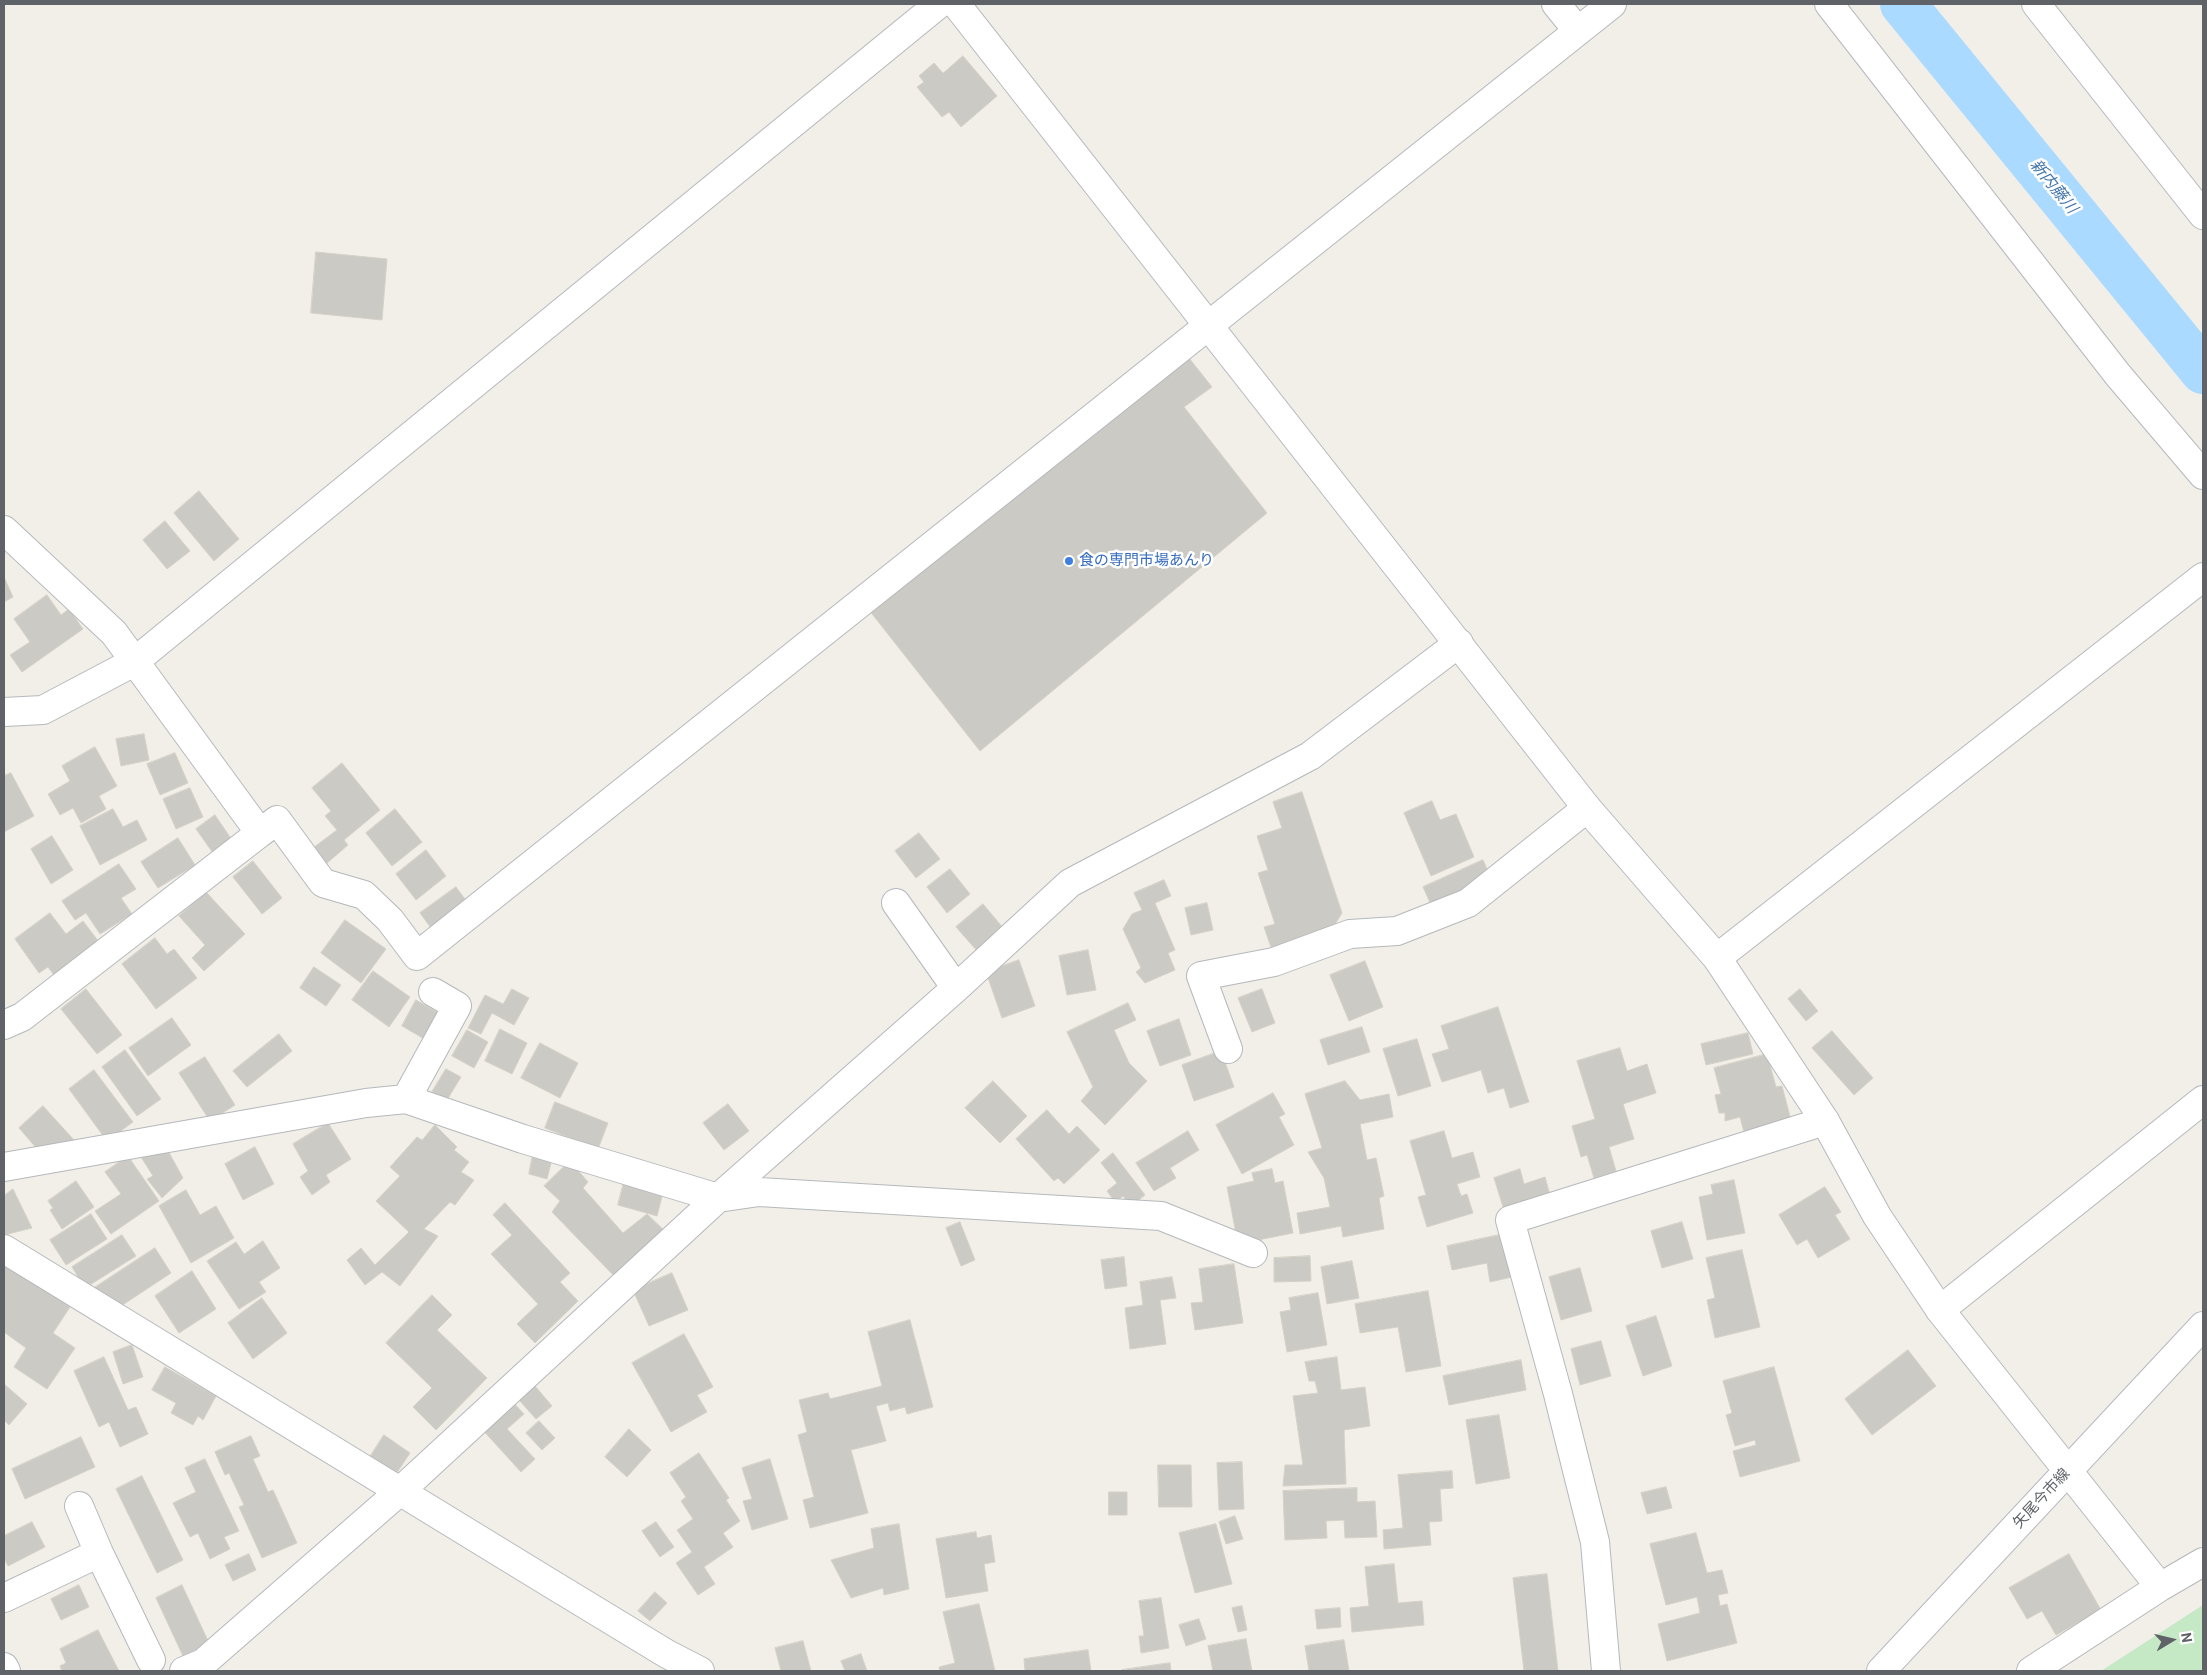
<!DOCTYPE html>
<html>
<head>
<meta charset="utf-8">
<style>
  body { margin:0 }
  #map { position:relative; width:2207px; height:1675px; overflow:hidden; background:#f1efe8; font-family:Roboto,sans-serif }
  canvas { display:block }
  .frame { position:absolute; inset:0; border:5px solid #5f6368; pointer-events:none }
  .north { position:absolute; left:2147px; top:1615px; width:50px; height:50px; -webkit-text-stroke:4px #fff; paint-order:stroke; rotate:81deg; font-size:14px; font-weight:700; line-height:20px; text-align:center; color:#5f6368 }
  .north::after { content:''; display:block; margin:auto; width:18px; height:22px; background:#5f6368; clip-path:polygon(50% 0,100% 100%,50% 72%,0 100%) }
</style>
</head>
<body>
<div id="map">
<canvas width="2207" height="1675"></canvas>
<div class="frame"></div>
<div class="north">N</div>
</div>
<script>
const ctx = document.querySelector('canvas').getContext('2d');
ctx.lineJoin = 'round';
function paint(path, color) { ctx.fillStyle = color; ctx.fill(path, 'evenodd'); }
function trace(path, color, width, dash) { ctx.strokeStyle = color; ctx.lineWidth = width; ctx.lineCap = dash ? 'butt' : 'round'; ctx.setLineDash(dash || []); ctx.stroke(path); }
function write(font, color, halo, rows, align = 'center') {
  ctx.font = font + ' Roboto,"Noto Sans JP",sans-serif'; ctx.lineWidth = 5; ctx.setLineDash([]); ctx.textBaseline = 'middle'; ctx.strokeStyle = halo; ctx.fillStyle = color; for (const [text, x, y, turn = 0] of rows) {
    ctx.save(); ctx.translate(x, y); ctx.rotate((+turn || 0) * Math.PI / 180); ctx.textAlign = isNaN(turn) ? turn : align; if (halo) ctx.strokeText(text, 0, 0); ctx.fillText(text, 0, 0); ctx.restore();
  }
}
paint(new Path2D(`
  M 2203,1605 L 2203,1671 L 2101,1671 Z`), '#c5e8c5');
trace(new Path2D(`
  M 1903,4 L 2203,371`), '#aadaff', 46);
const building = new Path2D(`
  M 963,56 L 997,96 L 961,127 L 949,112 L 942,117 L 917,87 L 924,82 L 919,76 L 934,63 L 943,73 Z
  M 316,252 L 387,259 L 382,320 L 311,313 Z
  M 1189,358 L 1212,387 L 1184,407 L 1267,513 L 980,751 L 869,610 Z
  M 199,491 L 239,539 L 214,561 L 174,513 Z
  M 165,521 L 190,551 L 167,569 L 143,540 Z
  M 4,577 L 13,597 L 4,602 Z
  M 47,595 L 61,615 L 69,609 L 83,629 L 22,672 L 10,655 L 30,642 L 14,619 Z
  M 144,734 L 149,760 L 121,766 L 116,739 Z
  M 95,747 L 117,786 L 99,796 L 106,809 L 81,823 L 73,808 L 60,815 L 48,794 L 70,781 L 62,766 Z
  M 175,753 L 188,783 L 160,795 L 147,764 Z
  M 342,763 L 380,810 L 344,840 L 348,845 L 326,864 L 313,848 L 337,830 L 325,816 L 331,811 L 312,788 Z
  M 11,773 L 34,816 L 4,832 L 4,776 Z
  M 190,788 L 203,817 L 176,829 L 163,799 Z
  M 1302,792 L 1342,913 L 1329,934 L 1273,953 L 1264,927 L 1275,924 L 1258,873 L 1268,870 L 1257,836 L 1282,828 L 1273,802 Z
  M 1432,801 L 1440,820 L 1456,814 L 1474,857 L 1431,876 L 1404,813 Z
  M 113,809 L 123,827 L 137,820 L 147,840 L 100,865 L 80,826 Z
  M 395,809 L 422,842 L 392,866 L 366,833 Z
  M 215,815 L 232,840 L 213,853 L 196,829 Z
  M 919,833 L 940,859 L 916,878 L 895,851 Z
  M 52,836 L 73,870 L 51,884 L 31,849 Z
  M 178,838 L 195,865 L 158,888 L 141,862 Z
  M 426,850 L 446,876 L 416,900 L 396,874 Z
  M 1483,860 L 1492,880 L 1432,907 L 1423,887 Z
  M 253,861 L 282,898 L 262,914 L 233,877 Z
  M 119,864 L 136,889 L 121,898 L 132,914 L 100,934 L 86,913 L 75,920 L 62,901 Z
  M 950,869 L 970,894 L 947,913 L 927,887 Z
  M 1164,880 L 1171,896 L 1155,903 L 1175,950 L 1168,953 L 1175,970 L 1145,983 L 1136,972 L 1141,968 L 1123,929 L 1132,914 L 1142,910 L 1134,893 Z
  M 456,887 L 470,906 L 434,932 L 420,913 Z
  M 206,892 L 245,934 L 204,971 L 192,958 L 205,945 L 179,916 Z
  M 1207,903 L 1213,930 L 1191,935 L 1185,908 Z
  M 983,904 L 1004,929 L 978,952 L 956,927 Z
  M 50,913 L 66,934 L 83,921 L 102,946 L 57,979 L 48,967 L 39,973 L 15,939 Z
  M 345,920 L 386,949 L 361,983 L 321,953 Z
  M 155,938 L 167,954 L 174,949 L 197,978 L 156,1009 L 122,964 Z
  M 1088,950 L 1096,990 L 1067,995 L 1059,956 Z
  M 1019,960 L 1035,1006 L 1002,1018 L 986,972 Z
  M 1365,961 L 1383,1007 L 1349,1021 L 1330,975 Z
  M 314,967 L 341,985 L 326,1006 L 300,988 Z
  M 373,971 L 410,997 L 389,1027 L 352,1000 Z
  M 86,989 L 122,1035 L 97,1054 L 61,1009 Z
  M 512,989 L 529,998 L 514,1025 L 492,1013 L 481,1034 L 468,1028 L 485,995 L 503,1004 Z
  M 1262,989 L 1275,1023 L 1252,1032 L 1238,998 Z
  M 1800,989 L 1818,1011 L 1806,1021 L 1788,999 Z
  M 416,1000 L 440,1014 L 426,1040 L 402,1026 Z
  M 1128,1003 L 1136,1020 L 1114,1030 L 1129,1063 L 1147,1081 L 1105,1125 L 1081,1101 L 1093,1087 L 1067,1032 Z
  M 1498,1007 L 1529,1102 L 1510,1108 L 1504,1088 L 1488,1093 L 1481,1070 L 1442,1082 L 1432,1054 L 1449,1049 L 1441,1026 Z
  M 172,1018 L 191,1045 L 148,1076 L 129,1048 Z
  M 1179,1019 L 1191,1055 L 1160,1066 L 1147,1031 Z
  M 1362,1027 L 1370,1052 L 1328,1065 L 1320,1040 Z
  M 500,1029 L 527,1043 L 512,1074 L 485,1061 Z
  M 467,1030 L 488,1042 L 474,1068 L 452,1056 Z
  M 1832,1031 L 1873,1078 L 1854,1095 L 1812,1048 Z
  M 1748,1033 L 1753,1054 L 1706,1065 L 1701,1044 Z
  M 279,1034 L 292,1051 L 247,1087 L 233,1071 Z
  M 1417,1039 L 1431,1086 L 1398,1096 L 1383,1049 Z
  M 540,1043 L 578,1063 L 560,1098 L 521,1078 Z
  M 1620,1048 L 1627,1071 L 1647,1064 L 1656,1093 L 1623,1104 L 1634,1139 L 1609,1147 L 1616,1171 L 1594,1178 L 1587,1155 L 1581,1157 L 1572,1126 L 1595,1119 L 1577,1061 Z
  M 125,1050 L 161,1099 L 137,1116 L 102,1067 Z
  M 1221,1051 L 1234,1087 L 1194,1101 L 1182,1065 Z
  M 1767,1054 L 1776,1087 L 1782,1086 L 1792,1124 L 1745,1136 L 1740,1117 L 1725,1121 L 1725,1113 L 1719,1113 L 1715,1095 L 1721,1094 L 1714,1068 Z
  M 205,1057 L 235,1105 L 210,1121 L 179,1073 Z
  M 446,1069 L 461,1077 L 447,1100 L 432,1092 Z
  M 94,1070 L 133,1122 L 107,1141 L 69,1089 Z
  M 993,1081 L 1027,1116 L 1000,1143 L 965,1108 Z
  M 1345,1081 L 1360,1100 L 1389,1094 L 1393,1117 L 1360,1124 L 1367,1160 L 1376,1158 L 1384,1196 L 1379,1198 L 1384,1229 L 1343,1237 L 1341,1226 L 1300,1234 L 1297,1213 L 1330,1207 L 1324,1178 L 1308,1152 L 1322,1148 L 1305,1094 Z
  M 1273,1093 L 1285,1114 L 1279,1117 L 1294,1145 L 1242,1174 L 1216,1125 Z
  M 555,1102 L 608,1123 L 598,1149 L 545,1128 Z
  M 728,1104 L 749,1131 L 724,1150 L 703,1123 Z
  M 43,1106 L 74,1140 L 65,1149 L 39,1151 L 19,1128 Z
  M 1047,1110 L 1069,1134 L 1077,1126 L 1100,1150 L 1064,1184 L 1058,1178 L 1054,1181 L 1016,1139 Z
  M 328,1123 L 351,1159 L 326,1175 L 330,1182 L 312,1195 L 300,1177 L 308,1171 L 293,1144 Z
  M 435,1125 L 457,1147 L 454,1150 L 469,1162 L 461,1172 L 474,1180 L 455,1205 L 450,1202 L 424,1229 L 438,1236 L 400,1286 L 382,1272 L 365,1285 L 347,1260 L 361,1248 L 375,1265 L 409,1232 L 376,1201 L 400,1176 L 390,1167 L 417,1137 L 422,1140 Z
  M 1188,1131 L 1199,1150 L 1170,1168 L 1176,1178 L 1154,1191 L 1136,1163 Z
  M 1444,1131 L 1452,1158 L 1473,1152 L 1480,1177 L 1457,1184 L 1461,1196 L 1467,1194 L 1473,1213 L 1427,1227 L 1418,1197 L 1426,1195 L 1410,1141 Z
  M 255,1147 L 274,1184 L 243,1200 L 225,1164 Z
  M 167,1149 L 183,1178 L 162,1198 L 147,1179 L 153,1176 L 141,1157 Z
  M 1113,1153 L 1145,1195 L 1131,1206 L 1123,1196 L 1115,1202 L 1107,1191 L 1117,1183 L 1101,1163 Z
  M 533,1154 L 552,1159 L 547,1179 L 529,1174 Z
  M 128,1156 L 159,1201 L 111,1234 L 95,1211 L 121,1194 L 105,1172 Z
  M 570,1161 L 588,1182 L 583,1188 L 623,1233 L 647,1214 L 667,1233 L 616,1278 L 552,1212 L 560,1201 L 544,1186 Z
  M 1272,1169 L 1275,1183 L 1283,1181 L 1293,1233 L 1238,1244 L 1227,1187 L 1254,1181 L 1252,1173 Z
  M 1520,1169 L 1524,1184 L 1545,1177 L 1550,1195 L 1504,1210 L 1494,1178 Z
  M 625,1178 L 664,1189 L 657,1216 L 618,1205 Z
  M 1734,1180 L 1745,1233 L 1707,1240 L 1699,1197 L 1713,1194 L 1711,1185 Z
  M 76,1181 L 94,1207 L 62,1229 L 50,1210 L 53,1208 L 48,1201 Z
  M 1825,1187 L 1841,1212 L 1835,1215 L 1850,1239 L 1818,1258 L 1807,1239 L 1797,1245 L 1779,1215 Z
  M 13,1189 L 32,1228 L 4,1235 L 4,1196 Z
  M 186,1190 L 200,1215 L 216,1206 L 234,1238 L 191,1263 L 159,1206 Z
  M 505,1203 L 570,1273 L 560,1282 L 578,1301 L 535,1343 L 517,1324 L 538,1304 L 491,1254 L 512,1235 L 493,1215 Z
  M 91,1214 L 107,1239 L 66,1265 L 50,1240 Z
  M 960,1222 L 975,1260 L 961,1266 L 946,1228 Z
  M 1682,1222 L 1693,1259 L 1662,1268 L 1651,1231 Z
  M 1504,1234 L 1512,1277 L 1490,1282 L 1487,1263 L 1452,1270 L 1447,1246 Z
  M 122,1235 L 136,1256 L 85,1288 L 72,1267 Z
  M 263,1241 L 280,1268 L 259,1282 L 266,1292 L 239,1309 L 207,1261 L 236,1242 L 244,1254 Z
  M 155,1248 L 171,1273 L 115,1310 L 88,1292 Z
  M 1742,1250 L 1760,1327 L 1715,1338 L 1707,1300 L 1715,1298 L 1706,1258 Z
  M 1310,1256 L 1311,1281 L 1274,1282 L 1274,1258 Z
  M 1124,1257 L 1127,1286 L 1105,1289 L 1101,1260 Z
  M 1352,1261 L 1359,1298 L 1327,1304 L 1321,1267 Z
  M 4,1263 L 70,1307 L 53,1333 L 75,1348 L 47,1389 L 14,1367 L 26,1348 L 4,1332 Z
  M 1234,1264 L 1243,1323 L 1195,1330 L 1191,1303 L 1203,1302 L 1199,1269 Z
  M 1580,1268 L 1592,1311 L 1561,1320 L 1549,1277 Z
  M 192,1271 L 216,1309 L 179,1333 L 155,1296 Z
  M 672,1273 L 688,1310 L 649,1326 L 633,1290 Z
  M 1172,1277 L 1176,1298 L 1160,1300 L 1166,1344 L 1130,1349 L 1125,1308 L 1143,1305 L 1140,1282 Z
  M 1428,1291 L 1441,1366 L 1406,1372 L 1398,1327 L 1360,1333 L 1355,1304 Z
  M 1318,1293 L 1327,1345 L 1287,1352 L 1280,1312 L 1291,1310 L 1289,1298 Z
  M 432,1295 L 452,1315 L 437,1330 L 487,1378 L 436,1430 L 413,1407 L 432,1388 L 386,1343 Z
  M 262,1298 L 287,1333 L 253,1359 L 228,1323 Z
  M 1656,1316 L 1672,1366 L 1643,1376 L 1626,1326 Z
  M 910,1320 L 933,1407 L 907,1414 L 905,1407 L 890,1411 L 888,1403 L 876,1406 L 886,1441 L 851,1450 L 868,1513 L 810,1528 L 803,1500 L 814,1497 L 798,1435 L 807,1432 L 799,1400 L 828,1393 L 830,1399 L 882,1386 L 868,1332 Z
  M 684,1334 L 713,1387 L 697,1395 L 707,1412 L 671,1432 L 632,1363 Z
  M 1601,1341 L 1611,1376 L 1580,1385 L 1571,1349 Z
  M 132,1345 L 143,1377 L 123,1384 L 113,1352 Z
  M 1908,1350 L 1936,1386 L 1872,1435 L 1845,1399 Z
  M 104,1357 L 128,1410 L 136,1407 L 148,1434 L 120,1447 L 109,1422 L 99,1427 L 74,1371 Z
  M 1337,1357 L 1341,1390 L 1365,1387 L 1370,1426 L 1344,1430 L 1346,1484 L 1283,1486 L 1285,1465 L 1303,1465 L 1293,1396 L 1318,1393 L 1315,1381 L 1309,1381 L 1305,1362 Z
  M 1521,1360 L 1526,1390 L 1449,1405 L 1443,1376 Z
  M 165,1367 L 216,1396 L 203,1420 L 198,1416 L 193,1425 L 171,1413 L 176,1403 L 152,1390 Z
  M 1774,1367 L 1800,1461 L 1740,1477 L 1733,1451 L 1756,1445 L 1755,1440 L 1735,1446 L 1726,1415 L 1732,1413 L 1723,1381 Z
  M 4,1384 L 27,1404 L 9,1425 L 4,1420 Z
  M 535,1386 L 552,1406 L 536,1419 L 519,1400 Z
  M 510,1399 L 524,1414 L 507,1429 L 535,1459 L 521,1472 L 480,1427 Z
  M 1499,1415 L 1510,1478 L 1476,1484 L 1466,1420 Z
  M 539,1421 L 555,1438 L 542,1450 L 526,1433 Z
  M 629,1429 L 651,1450 L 627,1477 L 605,1457 Z
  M 384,1435 L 410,1453 L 394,1477 L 368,1460 Z
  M 251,1436 L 260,1456 L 253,1459 L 268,1492 L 273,1490 L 297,1543 L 262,1558 L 239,1507 L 244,1505 L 229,1473 L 225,1475 L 215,1452 Z
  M 81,1437 L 95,1467 L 25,1499 L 12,1469 Z
  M 699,1453 L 729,1498 L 726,1500 L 740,1521 L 723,1533 L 733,1547 L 704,1567 L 715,1584 L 698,1595 L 676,1563 L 692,1552 L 677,1530 L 693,1519 L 681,1501 L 686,1497 L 670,1473 Z
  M 205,1459 L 239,1531 L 224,1537 L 230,1549 L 210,1559 L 198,1533 L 190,1537 L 173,1503 L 196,1492 L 185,1468 Z
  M 770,1459 L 788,1519 L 752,1530 L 743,1501 L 752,1499 L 742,1468 Z
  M 1242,1462 L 1244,1509 L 1219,1510 L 1217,1463 Z
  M 1158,1465 L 1191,1465 L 1192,1507 L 1159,1507 Z
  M 1452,1471 L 1453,1488 L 1440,1489 L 1442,1521 L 1429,1522 L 1431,1545 L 1384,1549 L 1383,1530 L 1403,1528 L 1398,1475 Z
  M 142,1476 L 183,1560 L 157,1573 L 116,1489 Z
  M 1666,1487 L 1672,1508 L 1647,1514 L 1641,1493 Z
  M 1357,1488 L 1357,1502 L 1375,1501 L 1377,1537 L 1345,1538 L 1344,1520 L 1326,1521 L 1327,1538 L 1285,1540 L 1283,1491 Z
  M 1109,1492 L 1127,1492 L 1127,1515 L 1109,1515 Z
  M 1235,1516 L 1243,1539 L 1226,1544 L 1219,1522 Z
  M 32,1522 L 45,1547 L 8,1566 L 4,1558 L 4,1536 Z
  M 656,1522 L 674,1547 L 660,1557 L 642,1531 Z
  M 899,1524 L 909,1589 L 884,1595 L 883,1588 L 851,1598 L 831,1560 L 874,1548 L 871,1529 Z
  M 1216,1524 L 1232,1584 L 1195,1593 L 1179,1533 Z
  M 976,1532 L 977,1538 L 991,1535 L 995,1562 L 984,1564 L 988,1591 L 946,1598 L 936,1539 Z
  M 1696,1533 L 1707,1573 L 1722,1570 L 1728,1593 L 1718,1595 L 1720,1606 L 1727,1604 L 1737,1643 L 1667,1661 L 1658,1624 L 1700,1613 L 1697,1597 L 1666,1605 L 1650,1544 Z
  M 249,1554 L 256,1570 L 233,1581 L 225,1565 Z
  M 2069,1554 L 2101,1610 L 2056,1635 L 2042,1611 L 2027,1619 L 2009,1588 Z
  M 1394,1564 L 1398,1603 L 1422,1601 L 1424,1625 L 1352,1632 L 1350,1608 L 1369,1606 L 1365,1567 Z
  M 1547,1574 L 1558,1671 L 1524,1671 L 1513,1578 Z
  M 79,1585 L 89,1607 L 61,1620 L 51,1599 Z
  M 182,1585 L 209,1643 L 183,1656 L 156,1598 Z
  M 655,1592 L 667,1603 L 650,1621 L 638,1611 Z
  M 1161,1598 L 1169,1648 L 1141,1653 L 1139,1636 L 1144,1636 L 1139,1601 Z
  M 979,1604 L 995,1671 L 940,1671 L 939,1667 L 955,1663 L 943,1612 Z
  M 1242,1606 L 1247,1630 L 1238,1632 L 1232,1608 Z
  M 1340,1608 L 1341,1627 L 1317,1629 L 1315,1610 Z
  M 1199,1619 L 1206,1639 L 1186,1646 L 1179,1625 Z
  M 98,1630 L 119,1671 L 62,1671 L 60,1666 L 66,1663 L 60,1649 Z
  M 1246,1639 L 1252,1671 L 1213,1671 L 1208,1646 Z
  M 1344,1640 L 1349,1671 L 1309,1671 L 1305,1646 Z
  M 803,1641 L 811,1671 L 781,1671 L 775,1648 Z
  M 1088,1650 L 1091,1671 L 1025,1671 L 1024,1659 Z
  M 861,1654 L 867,1671 L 845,1671 L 841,1661 Z
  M 1170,1663 L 1171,1671 L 1122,1671 L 1122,1670 Z`);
paint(building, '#cccac5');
trace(building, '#d6d1c6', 1);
const minor = new Path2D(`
  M 1556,4 L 1578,31
  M 1829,4 L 2118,375 L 2203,475
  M 4,530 L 114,633 L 260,833 L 22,1017 L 4,1025
  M 4,712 L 43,710 L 134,662 L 939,4
  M 260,833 L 277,820 L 323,883 L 364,895 L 390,920 L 417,956 L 1612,4
  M 896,903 L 956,988
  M 1717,958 L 2203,577
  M 1228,1049 L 1201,976 L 1274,962 L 1350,934 L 1397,931 L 1468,903 L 1587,808
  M 406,1099 L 457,1006 L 433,992
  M 4,1167 L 366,1103 L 406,1099 L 523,1139 L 718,1198 L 759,1192 L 1161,1216 L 1253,1253
  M 4,1249 C 225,1382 445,1520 667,1654 L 700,1671
  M 1940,1310 L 2203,1100
  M 2068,1471 L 2160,1587
  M 79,1506 L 99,1553 L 151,1660
  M 4,1598 L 99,1553
  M 4,1667 L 6,1671
  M 184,1671 L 203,1663 L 399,1492 L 718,1198 L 956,988 L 1070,883 L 1310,756 L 1459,643
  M 1606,1671 L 1595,1542 L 1558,1394 L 1510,1220 L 1825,1121
  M 2031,1671 L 2160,1587 L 2203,1562`);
const tertiary = new Path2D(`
  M 956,4 L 1587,808 L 1717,958 L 1825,1121 L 1877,1216 L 1940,1310 L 2068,1471
  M 2036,4 L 2203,215`);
const secondary = new Path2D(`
  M 1881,1671 L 2203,1326`);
trace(minor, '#b5b8bc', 30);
trace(tertiary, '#b5b8bc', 30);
trace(secondary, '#b6babf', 30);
trace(minor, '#fff', 28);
trace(tertiary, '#fff', 28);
trace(secondary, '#fff', 28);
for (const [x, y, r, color] of [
  [1069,561,5,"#3f7fe0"]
]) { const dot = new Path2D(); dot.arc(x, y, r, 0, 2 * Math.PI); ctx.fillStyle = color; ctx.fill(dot); trace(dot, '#fff', 2); }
write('15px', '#366cbe', '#fff', [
  ["食の専門市場あんり",1079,561]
], 'left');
write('15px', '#5f6368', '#fff', [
  ["矢尾今市線",2042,1499,-47]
]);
write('italic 16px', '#4174aa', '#fff', [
  ["新内藤川",2053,187,51]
]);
</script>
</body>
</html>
